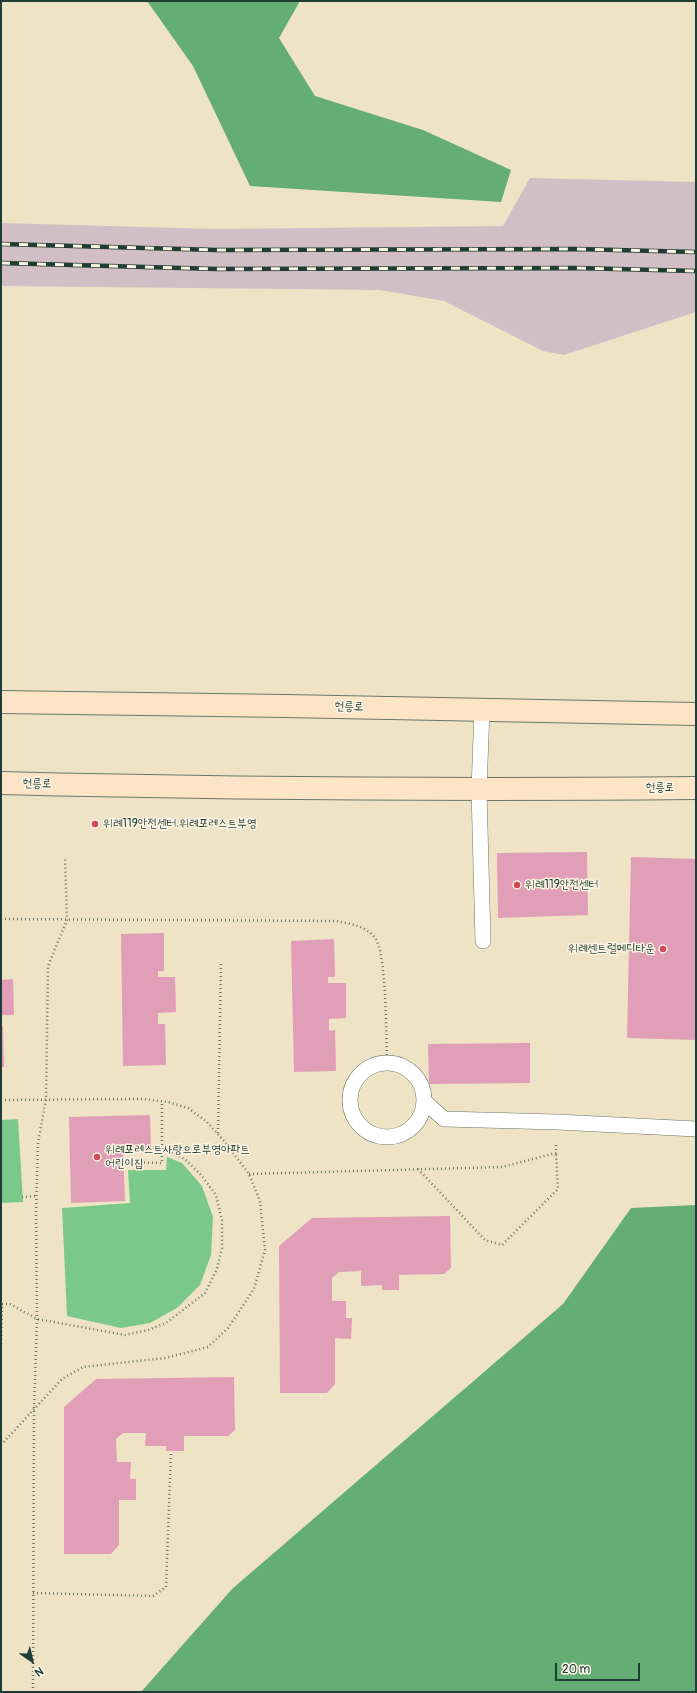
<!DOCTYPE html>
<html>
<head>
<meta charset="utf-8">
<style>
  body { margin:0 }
  #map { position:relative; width:697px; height:1693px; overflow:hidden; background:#efe3c5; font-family:Pangolin,sans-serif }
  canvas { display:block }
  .frame { position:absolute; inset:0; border:2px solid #1f3d34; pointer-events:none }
  .north { position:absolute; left:12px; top:1641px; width:40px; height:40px; -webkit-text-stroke:3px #fcf5e5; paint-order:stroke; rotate:146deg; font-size:11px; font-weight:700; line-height:16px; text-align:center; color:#1f3d34 }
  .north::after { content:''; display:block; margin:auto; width:14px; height:18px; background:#1f3d34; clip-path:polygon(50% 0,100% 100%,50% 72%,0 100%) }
  .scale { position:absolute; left:555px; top:1663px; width:85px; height:18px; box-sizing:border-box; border:2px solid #1f3d34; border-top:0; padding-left:5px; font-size:12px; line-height:14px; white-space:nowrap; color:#1f3d34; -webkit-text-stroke:3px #fcf5e5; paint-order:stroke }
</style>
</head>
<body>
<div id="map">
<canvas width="697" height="1693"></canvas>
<div class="frame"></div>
<div class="north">N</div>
<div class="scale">20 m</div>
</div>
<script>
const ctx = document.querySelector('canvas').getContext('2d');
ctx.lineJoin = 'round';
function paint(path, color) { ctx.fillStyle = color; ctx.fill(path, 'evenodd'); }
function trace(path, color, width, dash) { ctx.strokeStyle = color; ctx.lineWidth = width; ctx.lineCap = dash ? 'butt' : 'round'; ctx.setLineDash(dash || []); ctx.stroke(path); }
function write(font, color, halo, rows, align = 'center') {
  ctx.font = font + ' Pangolin,"Poor Story",sans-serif'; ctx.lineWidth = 3; ctx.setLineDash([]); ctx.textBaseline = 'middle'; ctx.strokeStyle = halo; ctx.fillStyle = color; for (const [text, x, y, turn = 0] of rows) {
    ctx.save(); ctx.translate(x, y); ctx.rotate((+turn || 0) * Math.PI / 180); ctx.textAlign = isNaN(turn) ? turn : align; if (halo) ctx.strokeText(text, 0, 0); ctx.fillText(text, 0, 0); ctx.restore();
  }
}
paint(new Path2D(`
  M 530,178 L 696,182 L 696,312 L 564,355 L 543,351 L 444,301 L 380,290 L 1,286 L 1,223 L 215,229 L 503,226 Z`), '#d2bec5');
paint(new Path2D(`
  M 18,1119 L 23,1202 L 1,1203 L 1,1120 Z
  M 167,1157 L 182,1163 L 202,1186 L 213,1217 L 211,1255 L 200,1285 L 177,1308 L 150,1323 L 121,1328 L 67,1316 L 62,1208 L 130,1203 L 128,1170 L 166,1170 Z`), '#7bc989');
paint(new Path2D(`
  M 147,1 L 300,1 L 279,38 L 315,96 L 423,130 L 511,170 L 501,202 L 250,186 L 193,66 Z
  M 696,1205 L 696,1692 L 141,1692 L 232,1589 L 563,1304 L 631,1208 Z`), '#64ad75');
paint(new Path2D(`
  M 587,852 L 588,915 L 498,918 L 497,853 Z
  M 631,857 L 696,859 L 696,1040 L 627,1038 Z
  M 164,933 L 164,971 L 158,971 L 158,977 L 175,977 L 176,1012 L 158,1013 L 158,1024 L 165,1024 L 166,1065 L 123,1066 L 121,934 Z
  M 334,939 L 335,977 L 328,977 L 328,983 L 346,983 L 346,1018 L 329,1019 L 329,1031 L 335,1030 L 336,1071 L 294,1072 L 291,941 Z
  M 13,979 L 14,1015 L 1,1015 L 1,980 Z
  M 1,1027 L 3,1027 L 4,1067 L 1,1067 Z
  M 530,1043 L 530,1083 L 429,1084 L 428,1044 Z
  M 150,1115 L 151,1151 L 123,1152 L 125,1201 L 71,1203 L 69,1117 Z
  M 450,1216 L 451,1268 L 444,1274 L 399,1275 L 399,1290 L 382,1290 L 382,1285 L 361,1286 L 361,1271 L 339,1272 L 332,1278 L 332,1301 L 346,1301 L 346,1318 L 352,1318 L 351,1339 L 335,1338 L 335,1384 L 327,1393 L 280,1393 L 279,1246 L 312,1218 Z
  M 234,1377 L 235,1430 L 228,1436 L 184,1436 L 184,1451 L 166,1451 L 166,1446 L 145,1446 L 146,1433 L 123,1433 L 116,1439 L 117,1462 L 131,1462 L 130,1479 L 136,1479 L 136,1500 L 119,1500 L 119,1545 L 111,1554 L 64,1554 L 64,1407 L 96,1379 Z`), '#e09eb7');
const lane = new Path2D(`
  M 482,710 L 479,790 L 483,941
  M350 1100a37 37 0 1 1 74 0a37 37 0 1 1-74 0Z
  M 424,1101 L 444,1119 L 557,1122 L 696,1129`);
const secondary = new Path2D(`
  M 1,702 L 286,706 L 696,714
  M 1,783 C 233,789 464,790 696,788`);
trace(lane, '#687767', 16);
trace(secondary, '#687767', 24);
trace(new Path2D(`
  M 1,919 L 336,921 C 350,924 365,925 375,938 C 387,953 386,1040 387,1063
  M 1,1100 L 143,1099 L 168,1102 L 188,1108 L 206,1121 L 225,1142 L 249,1174 L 260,1201 L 265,1250 L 254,1289 L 228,1328 L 208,1347 L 165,1358 L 83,1367 L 62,1379 L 1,1445
  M 218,1133 L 221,961
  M 124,1162 L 162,1163 L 162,1101
  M 418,1169 L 485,1240 L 502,1245 L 558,1189 L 556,1153
  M 249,1174 L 502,1167 L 556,1153 L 556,1144
  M 22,1197 L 36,1196
  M 1,1348 L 2,1304 L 10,1304 L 37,1319 L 125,1335 L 148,1330 L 166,1323 L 205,1293 L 217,1269 L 222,1248 L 222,1220 L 216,1195 L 201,1175 L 185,1159 L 162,1148
  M 33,1593 L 153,1596 L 166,1587 L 171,1451
  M 33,1692 L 34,1409 L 37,1319 L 36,1212 L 38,1143 L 46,1099 L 48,966 L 67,920 L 65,858`), '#687767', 2.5, [1, 3]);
trace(lane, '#fff', 15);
trace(secondary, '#fee4c6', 22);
const rail = new Path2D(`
  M 1,244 L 217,250 L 576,249 L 696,252
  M 1,263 L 217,269 L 576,268 L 696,271`);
trace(rail, '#1f3d34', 4.5);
trace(rail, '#fcf5e5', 3, [9]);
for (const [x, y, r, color] of [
  [95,824,4,"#d1495b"],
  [517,885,4,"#d1495b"],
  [663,949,4,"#d1495b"],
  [97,1157,4,"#d1495b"]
]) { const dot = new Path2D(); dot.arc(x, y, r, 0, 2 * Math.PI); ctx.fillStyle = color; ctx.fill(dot); trace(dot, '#fcf5e5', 1.5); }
write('12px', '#1f3d34', '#fcf5e5', [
  ["헌릉로",349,707,1],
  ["헌릉로",37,784,1],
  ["헌릉로",660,788]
]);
write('12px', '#1f3d34', '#fcf5e5', [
  ["위례119안전센터.위례포레스트부영",103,824],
  ["위례119안전센터",525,885],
  ["위례센트럴메디타운",655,949,"right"],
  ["위례포레스트사랑으로부영아파트",105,1150],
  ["어린이집",105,1164]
], 'left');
</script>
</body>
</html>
